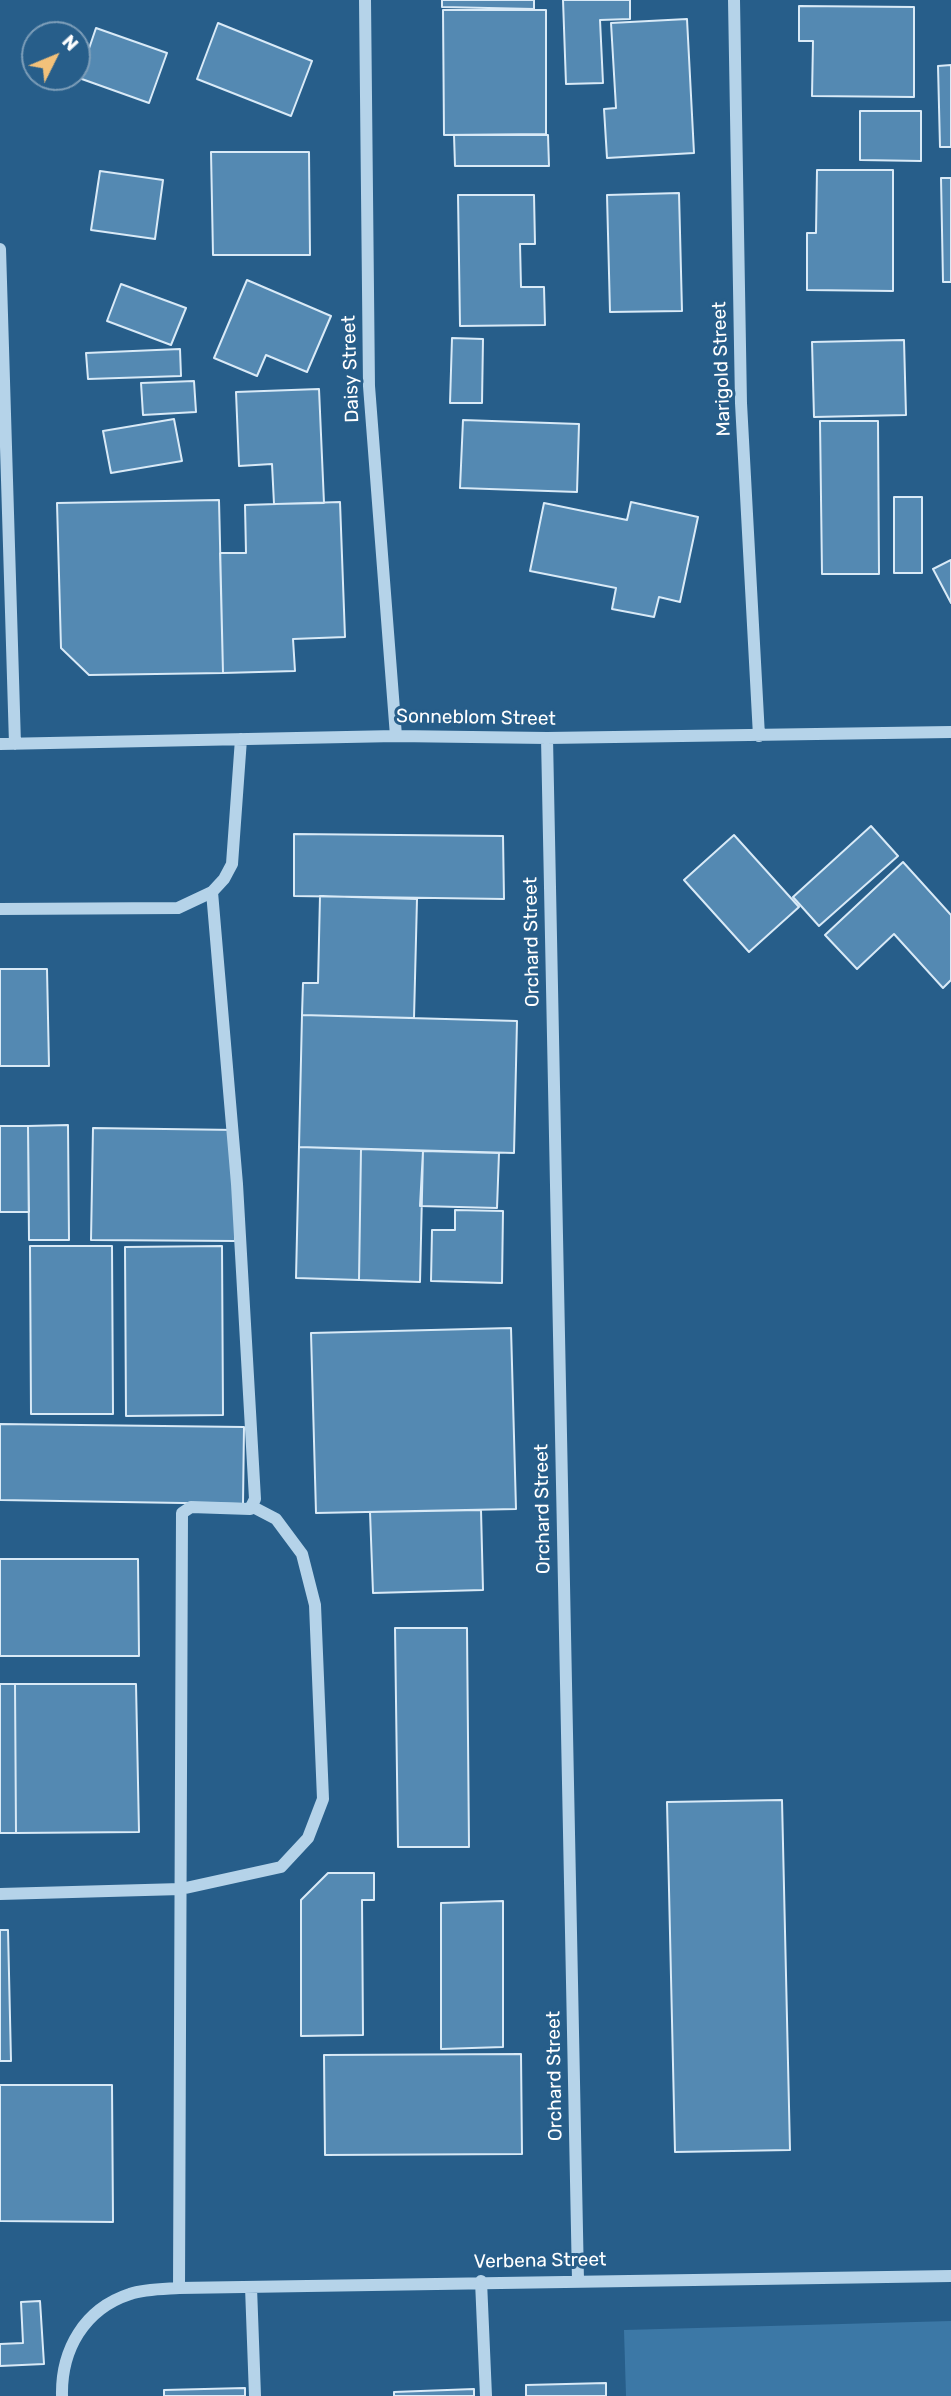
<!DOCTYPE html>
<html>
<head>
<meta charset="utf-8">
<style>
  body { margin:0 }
  #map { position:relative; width:951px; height:2396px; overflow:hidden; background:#275e8a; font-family:Rubik,sans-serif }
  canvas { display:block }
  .north { position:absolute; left:21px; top:21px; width:70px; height:70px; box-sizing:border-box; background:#275e8a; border:2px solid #7d9eb9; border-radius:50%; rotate:47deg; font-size:19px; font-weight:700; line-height:28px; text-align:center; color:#fff }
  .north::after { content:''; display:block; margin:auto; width:24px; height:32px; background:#f2c17a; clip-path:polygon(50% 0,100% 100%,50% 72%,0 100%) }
</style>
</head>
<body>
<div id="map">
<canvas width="951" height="2396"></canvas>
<div class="north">N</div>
</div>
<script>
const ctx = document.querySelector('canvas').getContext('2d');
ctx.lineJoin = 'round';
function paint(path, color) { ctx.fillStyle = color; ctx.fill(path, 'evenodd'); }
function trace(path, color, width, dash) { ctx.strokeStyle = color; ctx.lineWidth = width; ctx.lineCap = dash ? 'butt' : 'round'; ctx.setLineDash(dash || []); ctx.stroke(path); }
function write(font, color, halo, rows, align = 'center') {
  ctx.font = font + ' Rubik,sans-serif'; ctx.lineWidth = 6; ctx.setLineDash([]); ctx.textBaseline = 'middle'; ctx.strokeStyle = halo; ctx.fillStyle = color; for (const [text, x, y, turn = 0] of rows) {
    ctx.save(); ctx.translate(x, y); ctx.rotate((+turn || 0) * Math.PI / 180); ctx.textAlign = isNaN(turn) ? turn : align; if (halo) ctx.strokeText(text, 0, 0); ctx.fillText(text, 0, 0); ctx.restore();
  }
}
paint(new Path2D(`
  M 951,2321 L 951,2396 L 626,2396 L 624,2330 Z`), '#3c78a6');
const building = new Path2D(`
  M 442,0 L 534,0 L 534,9 L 442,7 Z
  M 563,0 L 630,0 L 630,19 L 600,20 L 603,83 L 566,84 Z
  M 799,6 L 914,7 L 914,97 L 812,96 L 813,41 L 799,41 Z
  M 443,10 L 546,10 L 546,134 L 444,135 Z
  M 687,19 L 694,153 L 607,158 L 604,109 L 616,108 L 611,23 Z
  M 218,23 L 312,61 L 291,116 L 197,79 Z
  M 96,28 L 167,53 L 149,103 L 79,78 Z
  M 951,65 L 951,147 L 940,147 L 938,66 Z
  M 860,111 L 921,111 L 921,161 L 860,160 Z
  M 454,135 L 548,135 L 549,166 L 455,166 Z
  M 211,152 L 309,152 L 310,255 L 213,255 Z
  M 817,170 L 893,170 L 893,291 L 807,290 L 807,233 L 816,233 Z
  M 100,171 L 163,180 L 155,239 L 91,230 Z
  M 941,178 L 951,178 L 951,282 L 943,282 Z
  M 679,193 L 682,311 L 610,312 L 607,195 Z
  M 458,195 L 534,195 L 535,244 L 520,244 L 521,287 L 544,287 L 545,325 L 460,326 Z
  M 247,280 L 331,316 L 307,372 L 266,355 L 257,376 L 214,358 Z
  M 121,284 L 186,308 L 171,345 L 107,321 Z
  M 452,338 L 483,339 L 482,403 L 450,403 Z
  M 904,340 L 906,415 L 814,417 L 812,342 Z
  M 180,349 L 181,376 L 88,379 L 86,353 Z
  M 194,381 L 196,412 L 143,415 L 141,383 Z
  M 319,389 L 324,503 L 274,504 L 272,464 L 239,466 L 236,392 Z
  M 174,419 L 182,461 L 111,473 L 103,431 Z
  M 463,420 L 579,424 L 577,492 L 460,488 Z
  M 820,421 L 878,421 L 879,574 L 822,574 Z
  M 894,497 L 922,497 L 922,573 L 894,573 Z
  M 219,500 L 223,673 L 89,675 L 61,648 L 57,503 Z
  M 340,502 L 345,637 L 293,639 L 295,671 L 223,673 L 220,553 L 246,553 L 245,505 Z
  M 631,502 L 698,517 L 680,602 L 659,597 L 654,617 L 612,609 L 616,588 L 530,571 L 544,503 L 627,520 Z
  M 951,560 L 951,603 L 933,569 Z
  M 871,826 L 898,856 L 819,926 L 793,897 Z
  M 294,834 L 503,836 L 504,899 L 294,896 Z
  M 734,835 L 799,907 L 749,952 L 684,880 Z
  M 903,862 L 951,915 L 951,980 L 943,988 L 894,934 L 857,969 L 825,935 Z
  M 320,896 L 417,899 L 414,1018 L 302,1015 L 303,983 L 318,983 Z
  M 0,969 L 47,969 L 49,1066 L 0,1066 Z
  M 302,1015 L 517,1021 L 514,1153 L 299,1147 Z
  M 68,1125 L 69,1240 L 29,1240 L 28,1126 Z
  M 0,1126 L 28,1126 L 29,1212 L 0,1212 Z
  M 93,1128 L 237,1130 L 235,1241 L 91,1240 Z
  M 299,1147 L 361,1149 L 359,1280 L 296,1278 Z
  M 361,1149 L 423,1151 L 420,1282 L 359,1280 Z
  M 423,1151 L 499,1153 L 497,1208 L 420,1206 Z
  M 455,1210 L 503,1211 L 502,1283 L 431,1281 L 432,1230 L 455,1230 Z
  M 30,1246 L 112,1246 L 113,1414 L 31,1414 Z
  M 222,1246 L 223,1415 L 126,1416 L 125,1247 Z
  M 511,1328 L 516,1509 L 316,1513 L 311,1333 Z
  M 0,1424 L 244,1427 L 243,1504 L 0,1500 Z
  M 481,1510 L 483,1590 L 373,1593 L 370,1512 Z
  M 0,1559 L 138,1559 L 139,1656 L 0,1656 Z
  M 395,1628 L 467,1628 L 469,1847 L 398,1847 Z
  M 0,1684 L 15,1684 L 16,1833 L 0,1833 Z
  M 15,1684 L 136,1684 L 139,1832 L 16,1833 Z
  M 782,1800 L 790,2150 L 675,2152 L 667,1802 Z
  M 328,1873 L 374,1873 L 374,1900 L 362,1900 L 363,2035 L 301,2036 L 301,1900 Z
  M 503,1901 L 503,2047 L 441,2049 L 441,1903 Z
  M 0,1930 L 8,1930 L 11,2061 L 0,2061 Z
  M 521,2054 L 522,2154 L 325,2155 L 324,2055 Z
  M 0,2085 L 112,2085 L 113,2222 L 0,2221 Z
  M 40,2301 L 44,2364 L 0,2366 L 0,2344 L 23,2343 L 21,2302 Z
  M 606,2383 L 606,2396 L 526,2396 L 526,2385 Z
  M 245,2388 L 245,2396 L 164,2396 L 164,2390 Z
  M 474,2389 L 474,2396 L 394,2396 L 394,2392 Z`);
paint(building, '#5489b2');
trace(building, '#d9eaf7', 2);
trace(new Path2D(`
  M 365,0 L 369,386 L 396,736
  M 734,0 L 741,403 L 759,736
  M 0,249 L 15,744
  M 547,738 L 578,2280
  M 0,744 L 396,736 L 547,738 L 951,732
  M 0,909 L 178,908 L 212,892 L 224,879 L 232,864 L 241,739
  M 0,1894 L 181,1889 L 281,1867 L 308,1838 L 323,1799 L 315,1605 L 302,1554 L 276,1519 L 253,1507
  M 481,2281 L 486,2396
  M 251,2287 L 255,2396
  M 179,2288 L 182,1513 L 191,1507 L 250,1509 L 255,1499 L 237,1184 L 212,892
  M 62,2396 C 61,2350 84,2309 130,2294 C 144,2289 164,2289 179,2288 L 951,2276`), '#b5d3e9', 12);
write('19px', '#fff', '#275e8a', [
  ["Daisy Street",351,369,-92],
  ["Marigold Street",722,369,-92],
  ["Sonneblom Street",476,718,1],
  ["Orchard Street",532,942,-91],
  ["Orchard Street",543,1509,-91],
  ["Orchard Street",555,2076,-91],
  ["Verbena Street",540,2261,-1]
]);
</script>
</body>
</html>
